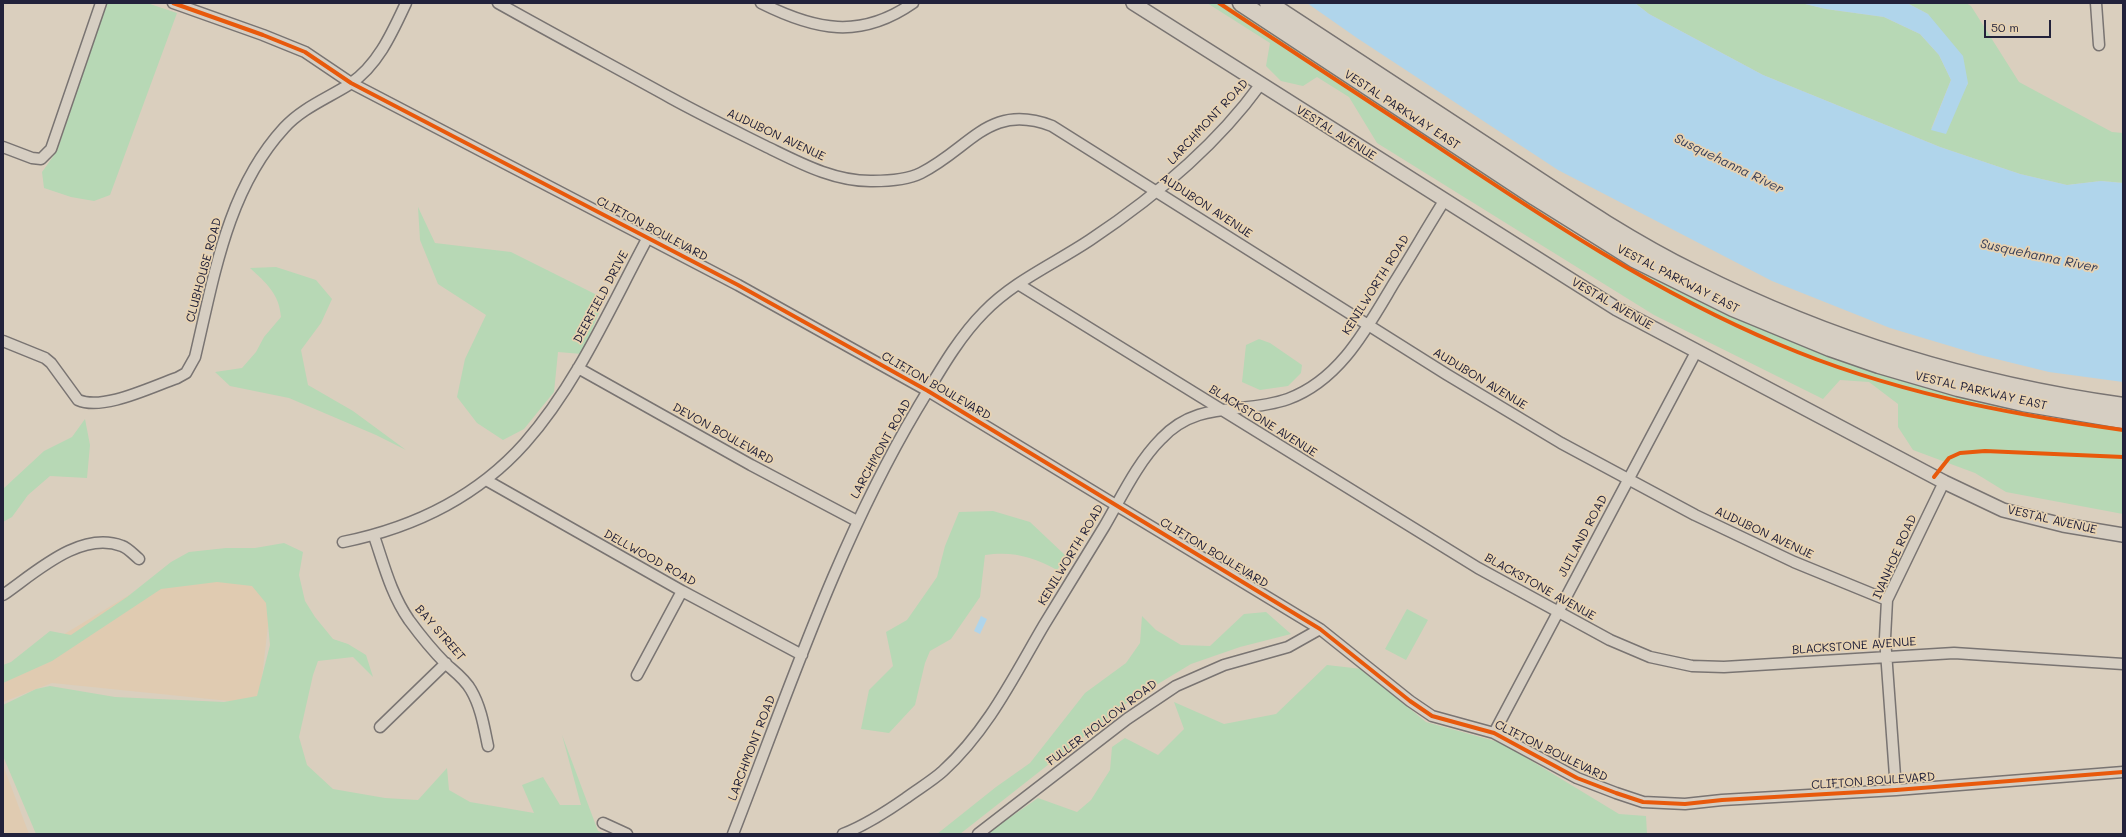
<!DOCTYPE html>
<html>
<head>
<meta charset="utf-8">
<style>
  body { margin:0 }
  #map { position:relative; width:2126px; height:837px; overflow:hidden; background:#dacfbe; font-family:Mali,sans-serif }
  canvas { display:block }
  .frame { position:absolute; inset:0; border:4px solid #22223b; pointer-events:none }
  .scale { position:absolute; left:1984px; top:20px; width:67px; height:18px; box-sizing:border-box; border:2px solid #22223b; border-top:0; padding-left:5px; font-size:12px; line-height:14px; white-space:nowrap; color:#22223b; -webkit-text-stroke:3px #e7d2b1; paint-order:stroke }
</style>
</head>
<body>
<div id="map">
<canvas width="2126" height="837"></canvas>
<div class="frame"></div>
<div class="scale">50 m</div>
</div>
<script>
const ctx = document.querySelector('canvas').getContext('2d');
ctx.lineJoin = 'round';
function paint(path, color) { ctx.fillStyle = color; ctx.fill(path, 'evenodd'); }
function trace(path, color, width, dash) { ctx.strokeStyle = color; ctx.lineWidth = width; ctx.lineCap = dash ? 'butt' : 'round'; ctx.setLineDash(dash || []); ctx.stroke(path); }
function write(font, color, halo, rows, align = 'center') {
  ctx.font = font + ' Mali,sans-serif'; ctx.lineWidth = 3.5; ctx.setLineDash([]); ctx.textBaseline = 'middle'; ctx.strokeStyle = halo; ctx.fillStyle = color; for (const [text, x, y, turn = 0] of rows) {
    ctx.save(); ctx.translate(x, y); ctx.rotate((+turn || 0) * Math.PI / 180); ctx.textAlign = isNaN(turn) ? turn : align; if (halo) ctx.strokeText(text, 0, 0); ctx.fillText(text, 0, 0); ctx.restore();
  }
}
paint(new Path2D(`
  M 275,564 L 259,704 L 52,683 L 3,702 L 3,671 L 159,577 Z
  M 3,765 L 29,834 L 3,834 Z`), '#e0cbb1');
paint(new Path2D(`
  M 107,3 L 147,3 L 177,13 L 110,195 L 94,201 L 71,197 L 44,188 L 42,172 L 57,151 Z
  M 1207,3 L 1224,3 L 1587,242 L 1712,307 L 1867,370 L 2036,417 L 2123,430 L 2123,514 L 2006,492 L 1975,473 L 1913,450 L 1898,427 L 1898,404 L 1869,382 L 1840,380 L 1823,399 L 1654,315 L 1377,143 L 1349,97 L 1317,77 L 1303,86 L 1281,81 L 1266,66 L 1270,43 Z
  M 1635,3 L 1801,3 L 1826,9 L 1884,17 L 1920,34 L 1939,55 L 1951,80 L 1931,129 L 1968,84 L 1928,14 L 1907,3 L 1966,3 L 1971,6 L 2019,82 L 2112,132 L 2123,133 L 2123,183 L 2101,181 L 2067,185 L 2020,174 L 1940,147 L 1763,75 L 1649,14 Z
  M 418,207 L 435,243 L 511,252 L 597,295 L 601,308 L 582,354 L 558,352 L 554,392 L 524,429 L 503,440 L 477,423 L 457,397 L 465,359 L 486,315 L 438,284 L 420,240 Z
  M 276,267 L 316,280 L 332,299 L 321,323 L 301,350 L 308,385 L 353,411 L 406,450 L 376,435 L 289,398 L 230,386 L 215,372 L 242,368 L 256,352 L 264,337 L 281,317 C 279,293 266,283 250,268 Z
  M 1259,339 L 1270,343 L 1302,365 L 1301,373 L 1288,386 L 1260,390 L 1242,382 L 1246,345 Z
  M 85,419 L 90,445 L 87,478 L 50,476 L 28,495 L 12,517 L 3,522 L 3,489 L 44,451 L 72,437 Z
  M 993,511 L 1030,522 L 1066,556 L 1057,570 C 1033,557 1013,551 985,555 L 980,597 L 951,639 L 930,651 L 925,663 L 915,705 L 889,733 L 861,729 L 869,690 L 893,666 L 886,632 L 907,620 L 937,577 L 945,546 L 959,512 Z
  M 284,543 L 303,552 L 299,575 L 305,601 L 315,617 L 333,639 L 348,644 L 366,655 L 373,677 L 353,657 L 318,661 L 313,675 L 299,737 L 307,765 L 333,789 L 385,798 L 418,800 L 447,768 L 449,790 L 470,802 L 534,813 L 522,785 L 543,777 L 560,805 L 581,805 L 562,735 L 598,831 L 606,834 L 36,834 L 3,756 L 3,705 L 36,689 L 50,686 L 115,697 L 224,702 L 257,696 L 270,645 L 266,603 L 252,586 L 217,582 L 161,589 L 52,661 L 3,683 L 3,665 L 11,662 L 50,631 L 71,635 L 127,597 L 171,562 L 189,552 L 226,548 L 255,548 Z
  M 1407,609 L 1428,620 L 1406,660 L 1385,649 Z
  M 1266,612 L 1291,634 L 1240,647 L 1191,664 L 1128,702 L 960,834 L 937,834 L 996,787 L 1030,763 L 1085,693 L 1126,663 L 1140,643 L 1142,616 L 1156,630 L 1181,645 L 1210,646 L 1244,614 Z
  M 1327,665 L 1362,669 L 1426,722 L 1502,743 L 1619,814 L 1646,816 L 1647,834 L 986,834 L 1038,798 L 1077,812 L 1091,800 L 1110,770 L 1112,747 L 1125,738 L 1158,755 L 1184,729 L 1174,702 L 1224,724 L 1276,714 Z`), '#b7d8b5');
paint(new Path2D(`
  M 1307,3 L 1635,3 L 1649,14 L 1763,75 L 1940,147 L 2020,174 L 2067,185 L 2101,181 L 2123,183 L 2123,382 L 2049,372 L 1980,355 L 1890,328 L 1772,281 L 1558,170 L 1357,38 Z
  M 1801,3 L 1907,3 L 1928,14 L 1963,56 L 1968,83 L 1946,134 L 1931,130 L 1951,80 L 1939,55 L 1920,34 L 1884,17 L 1826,9 Z
  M 981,616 L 987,619 L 980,634 L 974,631 Z`), '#b0d5eb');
const minor = new Path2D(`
  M 173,3 L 263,35 L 305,52 L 351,83 L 738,285 L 928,391 L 1320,629 L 1410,701 L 1432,716 L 1494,733 L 1577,778 L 1616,793 L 1643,802 L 1685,804 L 1722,800 L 1896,790 L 2123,772
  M 498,3 C 555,35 613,66 671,98 C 702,115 733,130 765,146 C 798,162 834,182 873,181 C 888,181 907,180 921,173 C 971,148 989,102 1052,126 L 1446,374 L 1561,443 L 1695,515 L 1794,562 L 1887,600
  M 761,3 C 815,30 860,40 913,3
  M 2096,3 L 2099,45
  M 3,147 L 32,158 L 41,159 L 51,149 L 101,3
  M 1018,284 L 1478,568 L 1610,640 L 1650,657 L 1692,666 L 1724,667 L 1954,653 L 2123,664
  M 3,341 L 45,358 L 51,363 L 78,400 C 103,411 151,387 177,378 L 186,373 L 195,357 C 214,277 227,190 284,128 C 302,108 328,98 350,84 C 378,65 392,33 406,3
  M 578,368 L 751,465 L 857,521
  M 486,480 L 682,591 L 802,655
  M 374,536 C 384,565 391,594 409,620 C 420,635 433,651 446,664 C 455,672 465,679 471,690 C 481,707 484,727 488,746
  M 343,542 C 412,528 477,497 525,443 C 577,384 610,308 647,239
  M 3,595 C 35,573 80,530 122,546 C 128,548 134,555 139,559
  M 637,675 L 682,591
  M 380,727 L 446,663
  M 1494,733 L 1696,352
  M 1896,790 L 1885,638 L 1887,600 L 1944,482
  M 603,823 L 627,834
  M 733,834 C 789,690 838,542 917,409 C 937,376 957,339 984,312 C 1014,281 1054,264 1090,240 C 1153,198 1215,147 1260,85
  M 843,834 C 866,825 886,812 906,798 C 918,789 932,781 943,771 C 988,730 1014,676 1044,625 C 1064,592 1084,560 1104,527 C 1121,498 1137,463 1161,439 C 1198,399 1243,415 1288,399 C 1340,380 1367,328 1394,283 C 1411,256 1427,228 1444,201
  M 978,834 L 1127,719 L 1176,686 L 1224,665 L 1288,647 L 1320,629`);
const tertiary = new Path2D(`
  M 1133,3 L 1617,309 L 1944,482 L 2003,510 L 2063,525 L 2123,535`);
const primary = new Path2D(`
  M 1241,3 L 1535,197 L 1634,259 L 1733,308 L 1830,348 L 1879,365 L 1958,388 L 2023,403 L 2123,420
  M 1268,3 C 1344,53 1420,103 1497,153 C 1561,195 1625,239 1694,273 C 1829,341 1973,385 2123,406`);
trace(minor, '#797472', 13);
trace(tertiary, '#797472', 16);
trace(primary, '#797472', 19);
trace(minor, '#d6cec2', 10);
trace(tertiary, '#d6cec2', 13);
trace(primary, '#d6cec2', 16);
trace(new Path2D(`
  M 173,3 L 263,35 L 305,52 L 351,83 L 738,285 L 928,391 L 1320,629 L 1410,701 L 1432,716 L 1494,733 L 1577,778 L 1616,793 L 1643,802 L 1685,804 L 1722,800 L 1896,790 L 2123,772
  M 1219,3 C 1287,48 1355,92 1423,137 C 1538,214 1650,290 1778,344 C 1888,391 2006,414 2123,430
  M 1934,477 L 1949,458 L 1960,453 L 1985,451 L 2123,457`), '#e8590c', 4);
write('12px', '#22223b', '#e7d2b1', [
  ["VESTAL PARKWAY EAST",1402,110,33],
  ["LARCHMONT ROAD",1208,122,-47],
  ["VESTAL AVENUE",1336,133,32],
  ["AUDUBON AVENUE",776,135,25],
  ["AUDUBON AVENUE",1206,206,33],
  ["CLIFTON BOULEVARD",652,229,28],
  ["CLUBHOUSE ROAD",204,270,-75],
  ["VESTAL PARKWAY EAST",1678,279,27],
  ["KENILWORTH ROAD",1376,285,-58],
  ["DEERFIELD DRIVE",601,297,-62],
  ["VESTAL AVENUE",1612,304,30],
  ["AUDUBON AVENUE",1480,379,31],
  ["CLIFTON BOULEVARD",936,386,30],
  ["VESTAL PARKWAY EAST",1981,391,13],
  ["BLACKSTONE AVENUE",1263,421,32],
  ["DEVON BOULEVARD",723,434,29],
  ["LARCHMONT ROAD",881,449,-61],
  ["VESTAL AVENUE",2052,520,13],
  ["AUDUBON AVENUE",1764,533,25],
  ["JUTLAND ROAD",1583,536,-62],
  ["CLIFTON BOULEVARD",1214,553,31],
  ["KENILWORTH ROAD",1071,555,-59],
  ["IVANHOE ROAD",1895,557,-66],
  ["DELLWOOD ROAD",650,558,29],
  ["BLACKSTONE AVENUE",1540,587,29],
  ["BAY STREET",440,633,49],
  ["BLACKSTONE AVENUE",1854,646,-4],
  ["FULLER HOLLOW ROAD",1102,723,-37],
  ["LARCHMONT ROAD",752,748,-69],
  ["CLIFTON BOULEVARD",1551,751,26],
  ["CLIFTON BOULEVARD",1873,781,-4]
]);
write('italic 13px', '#353d58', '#e7d2b1', [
  ["Susquehanna River",1729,164,26],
  ["Susquehanna River",2039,256,12]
]);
</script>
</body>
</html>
